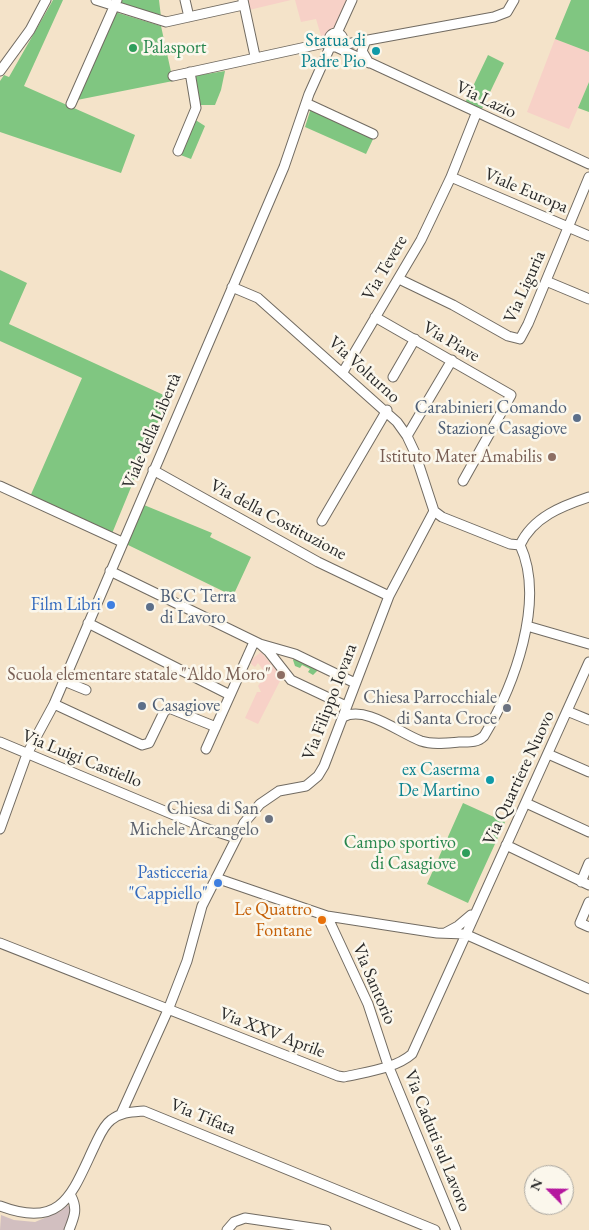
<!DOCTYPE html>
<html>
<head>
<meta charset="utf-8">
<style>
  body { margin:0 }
  #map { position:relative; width:589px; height:1230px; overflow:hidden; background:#f4e3c9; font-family:"EB Garamond",serif }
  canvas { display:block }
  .north { position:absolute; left:524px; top:1165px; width:50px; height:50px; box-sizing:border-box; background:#fbf7ec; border:1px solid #a8a59f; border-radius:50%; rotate:293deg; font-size:14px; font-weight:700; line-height:20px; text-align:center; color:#2b2b2b }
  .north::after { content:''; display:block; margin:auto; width:18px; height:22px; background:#b5179e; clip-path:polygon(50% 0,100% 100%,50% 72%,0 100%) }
</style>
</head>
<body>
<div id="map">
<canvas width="589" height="1230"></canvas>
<div class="north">N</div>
</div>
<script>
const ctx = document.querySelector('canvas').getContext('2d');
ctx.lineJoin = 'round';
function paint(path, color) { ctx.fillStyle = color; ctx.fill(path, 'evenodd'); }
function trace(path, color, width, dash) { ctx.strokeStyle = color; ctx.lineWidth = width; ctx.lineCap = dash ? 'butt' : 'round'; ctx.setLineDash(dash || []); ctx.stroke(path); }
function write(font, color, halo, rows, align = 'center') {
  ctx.font = font + ' "EB Garamond",serif'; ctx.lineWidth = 5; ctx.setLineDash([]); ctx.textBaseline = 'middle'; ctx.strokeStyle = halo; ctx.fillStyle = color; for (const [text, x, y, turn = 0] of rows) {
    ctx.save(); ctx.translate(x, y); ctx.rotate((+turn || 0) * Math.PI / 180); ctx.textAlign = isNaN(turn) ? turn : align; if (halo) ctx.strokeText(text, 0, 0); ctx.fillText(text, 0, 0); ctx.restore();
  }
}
paint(new Path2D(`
  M 247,0 L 291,0 L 249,10 Z
  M 295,0 L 347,0 L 335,29 L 322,39 L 316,19 L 301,22 Z
  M 555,39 L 589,52 L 589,82 L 569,129 L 527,112 Z
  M 261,652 L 282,677 L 258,724 L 245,718 L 257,692 L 261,692 L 258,686 L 264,677 L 268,677 L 258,663 L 255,667 L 251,664 L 252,659 Z`), '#f7d1c7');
paint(new Path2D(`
  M 67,1205 L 73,1209 L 65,1230 L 0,1230 L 1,1215 L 14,1220 L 35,1222 L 61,1211 Z`), '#d2bfc0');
paint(new Path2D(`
  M 53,0 L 63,0 L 24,86 L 135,135 L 121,173 L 0,132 L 0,81 L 4,75 L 9,77 Z
  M 121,0 L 159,0 L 161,17 L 120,4 Z
  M 571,0 L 589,0 L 589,52 L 555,39 Z
  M 115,12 L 161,26 L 173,81 L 77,100 Z
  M 488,55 L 504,63 L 481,111 L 465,103 Z
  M 225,71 L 221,90 L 215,105 L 200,105 L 194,76 Z
  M 589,82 L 589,112 L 578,108 Z
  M 311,108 L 374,137 L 366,154 L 305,127 Z
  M 194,119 L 205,126 L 191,159 L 178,154 Z
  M 0,270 L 27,283 L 9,324 L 168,397 L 111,536 L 29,499 L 82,378 L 0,341 Z
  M 144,505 L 212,533 L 210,537 L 251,557 L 233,596 L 126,544 Z
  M 295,657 L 320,668 L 313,675 L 308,672 L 310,669 L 302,665 L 300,668 L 295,666 L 293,660 Z
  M 463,803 L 505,822 L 468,903 L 427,884 Z`), '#80c681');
const minor = new Path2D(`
  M 96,0 L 166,22 L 243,5
  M 185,0 L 189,17
  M 243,0 L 255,56
  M 337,33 L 352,0
  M329 40a7 7 0 1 1 14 0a7 7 0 1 1-14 0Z
  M 366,40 L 362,51 L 369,63
  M 341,45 L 494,17 L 507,12 L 514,0
  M 336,47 L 589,164
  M 0,71 L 30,30 L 46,0
  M 173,76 L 329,42
  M 306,103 L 373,134
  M 71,104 L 117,0
  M 178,151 L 196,108 L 190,72
  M 451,177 L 589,236
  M 399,279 L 453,305 L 508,336 L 520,339 L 528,324 L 589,177
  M 546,281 L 589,299
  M 232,287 L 258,298 L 397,422 L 407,436 L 415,453 L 434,511
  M 375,317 L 511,395 L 463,481
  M 343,372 L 421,240 L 451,177 L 476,114
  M 393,377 L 415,339
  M 407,436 L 452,360
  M 153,470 L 318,562 L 389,596
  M 0,486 L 122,542
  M 434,511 L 442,517 L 510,544 L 520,545
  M 322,521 L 387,410
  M 520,545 C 533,517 562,506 589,497
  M 110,571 L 260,644
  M 88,623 L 230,695
  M 527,626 L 589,644
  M 64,681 L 86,690
  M 54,704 L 142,745 L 149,743 L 164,712 L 169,708 L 216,727
  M 346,706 L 291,680 L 269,652 L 260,644 L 295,654 L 355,683
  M 567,711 L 589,720
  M 343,717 C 366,705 399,733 421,741 C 433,745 447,743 459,742 C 469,742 477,743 484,736 C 514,686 546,601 520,545
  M 0,742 L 205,828 L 236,838
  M 206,749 L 254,642
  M 548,754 L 589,772
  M 526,803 L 589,832
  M 0,829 L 27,754 L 54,704 L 284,167 L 309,94 L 331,45
  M 506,845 L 589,885
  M 216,878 L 327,916 L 437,933 L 465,934 L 589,989
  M 581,882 L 589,863
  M 589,902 L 580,923 L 589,927
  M 327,916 L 368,1004 L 388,1065 L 456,1230
  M 445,933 L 458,926 L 471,915
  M 0,943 L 338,1076 L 344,1077 C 365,1072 395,1069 412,1054 L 589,662
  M 121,1114 L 168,1010 L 187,961 L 202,906 L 244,823 L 260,804 L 279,791 L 306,786 L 318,776 L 324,766 L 389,596 L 434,511
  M 0,1206 C 63,1230 72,1193 95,1145 C 99,1137 103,1126 111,1120 C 121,1112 132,1112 144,1111 L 435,1230
  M 69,1230 C 74,1217 78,1209 71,1196
  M 227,1230 L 234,1222 L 245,1218 L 326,1230`);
trace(minor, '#716b62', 11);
trace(minor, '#fff', 9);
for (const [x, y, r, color] of [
  [133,48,5,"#2e9e5b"],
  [376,51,5,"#0f9aa8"],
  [577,418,5,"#5c6f8a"],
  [552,457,5,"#8d6e63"],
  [111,605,5,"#3f7fe0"],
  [150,607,5,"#5c6f8a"],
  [281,675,5,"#8d6e63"],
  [142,706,5,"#5c6f8a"],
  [507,708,5,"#6b7280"],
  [490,780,5,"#0f9aa8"],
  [269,819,5,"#6b7280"],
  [466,853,5,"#2e9e5b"],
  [218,883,5,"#3f7fe0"],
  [322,920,5,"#e8710a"]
]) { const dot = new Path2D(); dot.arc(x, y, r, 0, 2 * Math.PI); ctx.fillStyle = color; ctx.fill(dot); trace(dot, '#fbf7ec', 2); }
write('18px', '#0d838f', '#fbf7ec', [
  ["Statua di",366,41],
  ["Padre Pio",366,62],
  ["ex Caserma",480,770],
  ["De Martino",480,791]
], 'right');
write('18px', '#27864d', '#fbf7ec', [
  ["Palasport",143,48],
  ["Campo sportivo",456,843,"right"],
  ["di Casagiove",456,864,"right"]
], 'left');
write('18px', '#2b2b2b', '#fbf7ec', [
  ["Via Lazio",486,100,25],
  ["Viale Europa",526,191,23],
  ["Via Tevere",385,268,-60],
  ["Via Liguria",525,287,-66],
  ["Via Piave",451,342,30],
  ["Via Volturno",364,370,42],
  ["Viale della Libertà",152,431,-67],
  ["Via della Costituzione",278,520,28],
  ["Via Filippo Iovara",330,702,-69],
  ["Via Luigi Castiello",82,759,22],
  ["Via Quartiere Nuovo",519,778,-65],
  ["Via Santorio",374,984,67],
  ["Via XXV Aprile",272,1033,21],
  ["Via Tifata",203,1117,22],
  ["Via Caduti sul Lavoro",437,1141,68]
]);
write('18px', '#4e5e75', '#fbf7ec', [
  ["Carabinieri Comando",567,408,"right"],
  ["Stazione Casagiove",567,429,"right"],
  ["BCC Terra",160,597],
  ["di Lavoro",160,618],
  ["Casagiove",152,706]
], 'left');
write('18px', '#785e54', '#fbf7ec', [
  ["Istituto Mater Amabilis",542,457],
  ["Scuola elementare statale \"Aldo Moro\"",271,675]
], 'right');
write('18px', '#366cbe', '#fbf7ec', [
  ["Film Libri",101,605],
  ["Pasticceria",208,873],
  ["\"Cappiello\"",208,894]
], 'right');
write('18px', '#5b616d', '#fbf7ec', [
  ["Chiesa Parrocchiale",497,698],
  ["di Santa Croce",497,719],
  ["Chiesa di San",259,809],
  ["Michele Arcangelo",259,830]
], 'right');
write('18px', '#c56008', '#fbf7ec', [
  ["Le Quattro",312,910],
  ["Fontane",312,931]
], 'right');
</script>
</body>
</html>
